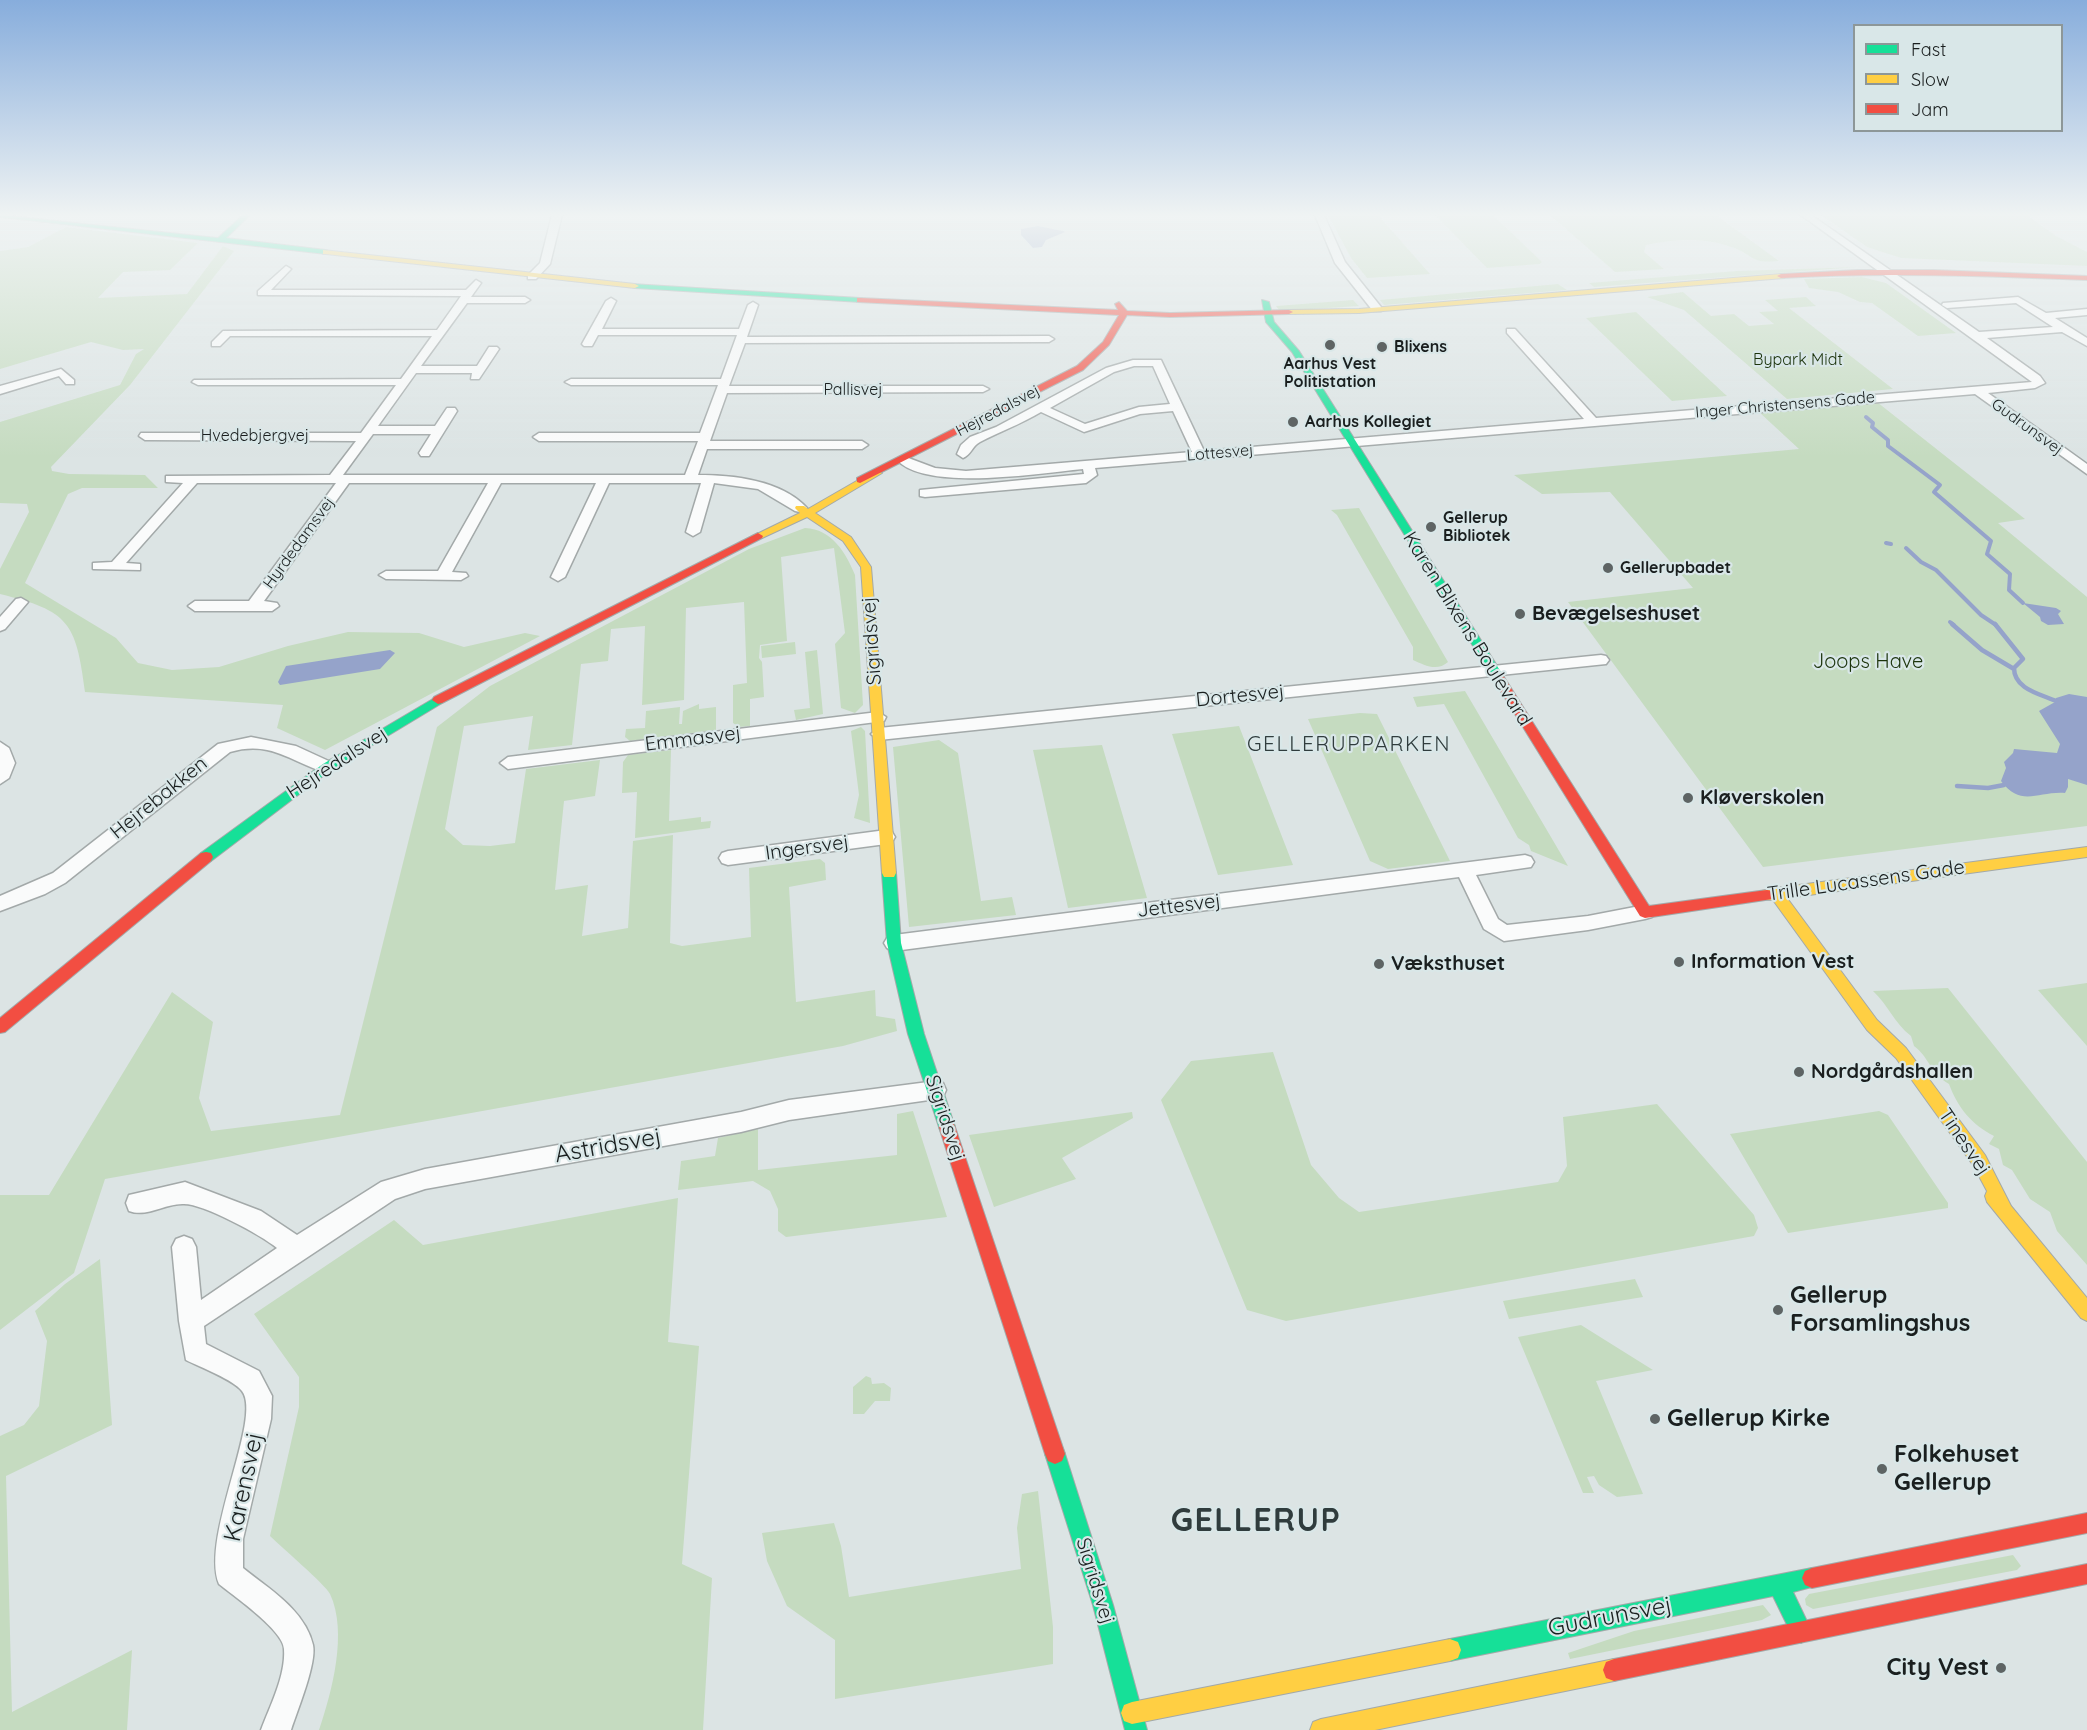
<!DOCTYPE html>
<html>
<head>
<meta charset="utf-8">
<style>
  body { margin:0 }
  #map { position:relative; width:2087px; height:1730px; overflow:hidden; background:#dce4e4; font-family:Quicksand,sans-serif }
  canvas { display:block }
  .legend { position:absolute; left:1853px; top:24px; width:210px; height:108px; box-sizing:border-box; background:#d9e7e8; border:2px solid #8d9798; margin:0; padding:8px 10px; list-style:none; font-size:18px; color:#1a1f1f }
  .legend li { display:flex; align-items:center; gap:12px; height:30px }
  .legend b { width:30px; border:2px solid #8d9798 }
</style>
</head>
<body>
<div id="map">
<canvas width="2087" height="1730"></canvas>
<ul class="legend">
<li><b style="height:8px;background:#16e098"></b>Fast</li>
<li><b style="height:8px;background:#ffcf43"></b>Slow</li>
<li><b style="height:8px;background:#f24e42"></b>Jam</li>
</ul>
</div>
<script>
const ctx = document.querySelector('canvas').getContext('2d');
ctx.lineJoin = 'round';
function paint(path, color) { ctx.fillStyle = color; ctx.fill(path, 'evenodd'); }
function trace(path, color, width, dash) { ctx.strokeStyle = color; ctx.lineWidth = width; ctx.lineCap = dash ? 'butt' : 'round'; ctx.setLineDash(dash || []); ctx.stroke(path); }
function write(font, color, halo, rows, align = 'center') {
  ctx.font = font + ' Quicksand,sans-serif'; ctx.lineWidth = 4.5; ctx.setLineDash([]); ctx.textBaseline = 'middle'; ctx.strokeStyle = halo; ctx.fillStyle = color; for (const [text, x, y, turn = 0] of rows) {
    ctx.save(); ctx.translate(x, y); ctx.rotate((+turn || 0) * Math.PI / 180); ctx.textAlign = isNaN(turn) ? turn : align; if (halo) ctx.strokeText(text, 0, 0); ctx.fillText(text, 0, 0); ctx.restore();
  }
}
paint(new Path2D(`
  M 1328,215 L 1378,215 L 1430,274 L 1367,278 L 1351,258 Z
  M 1435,215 L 1493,215 L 1542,262 L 1540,264 L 1487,268 Z
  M 1550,215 L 1716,215 L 1779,261 C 1748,264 1756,255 1731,247 C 1703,237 1675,239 1646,245 L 1644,252 L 1664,269 L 1615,272 Z
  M 1821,215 L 2027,215 L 2056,236 L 2087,252 L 2087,266 L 1901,258 L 1867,247 Z
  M 66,227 L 198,243 L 170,270 L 123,272 L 98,298 L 187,294 L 223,246 L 234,251 L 130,385 L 51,467 L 52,471 L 69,474 L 145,475 L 158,488 L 82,488 L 68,494 L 25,583 L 116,638 L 138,663 L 172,670 L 219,667 L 288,646 L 348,632 L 419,633 L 464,647 L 525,633 L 540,636 L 325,750 L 277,728 L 283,705 L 85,692 C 76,622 69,611 0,594 L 0,569 L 29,512 L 27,504 L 0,503 L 0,422 L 120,385 L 136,354 L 144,349 L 123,350 L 91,342 L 0,369 L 0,251 L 28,247 Z
  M 1858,267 L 1594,287 L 1589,283 L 1737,271 Z
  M 1862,277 L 1886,283 L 1956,333 L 1918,336 L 1872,303 L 1860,302 L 1838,292 L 1809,288 L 1804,279 Z
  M 1558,284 L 1567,290 L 1384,305 L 1380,300 Z
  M 1683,292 L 1711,316 L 1734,314 L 1749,326 L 1774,324 L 1759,312 L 1778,311 L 1765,300 L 1806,297 L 1816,306 L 1789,308 L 1893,389 L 1787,399 L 1684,310 L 1647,297 Z
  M 1353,300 L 1359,306 L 1280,311 L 1276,306 Z
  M 1636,312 L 1727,396 L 1672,401 L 1586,318 Z
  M 1877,402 L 2025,519 L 1998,523 L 2087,597 L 2087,826 L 1763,867 L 1568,602 L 1693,588 L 1610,492 L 1542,494 L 1514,475 L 1799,449 L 1759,412 Z
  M 1359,508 L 1448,662 C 1437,672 1424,665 1413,660 L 1413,647 L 1337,515 L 1331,510 Z
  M 805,528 C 832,529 846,553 855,575 L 863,705 L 855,713 L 841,708 L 835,644 L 845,633 L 834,548 L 781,557 L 787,641 L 760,645 L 759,658 L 762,662 L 764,697 L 750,699 L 750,726 L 739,727 L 733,723 L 733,685 L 747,683 L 744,602 L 686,608 L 684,700 L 642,705 L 645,626 L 611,629 L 608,661 L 581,664 L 572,745 L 528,750 L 533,716 L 464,726 L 445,829 L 463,845 L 490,846 L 515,843 L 526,769 L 600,760 L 595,796 L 564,801 L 555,890 L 588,885 L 582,936 L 628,928 L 633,841 L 673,835 L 670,943 L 682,946 L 751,937 L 749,868 L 820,859 L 825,863 L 826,880 L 789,887 L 796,1002 L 875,990 L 876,1016 L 895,1019 L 897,1031 L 843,1046 L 105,1179 L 74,1273 L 0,1330 L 0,1195 L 49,1195 L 172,992 L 213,1022 L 199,1098 L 211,1131 L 340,1115 L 437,727 L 490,686 L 749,549 Z
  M 795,642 L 796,654 L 762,658 L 761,646 Z
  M 817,650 L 823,714 L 796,720 L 794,710 L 810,708 L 805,652 Z
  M 1465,691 L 1568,866 L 1531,851 L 1529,845 L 1518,838 L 1444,704 L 1417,707 L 1413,697 Z
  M 699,704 L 699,709 L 716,707 L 716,730 L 630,741 L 625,737 L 626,729 L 645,728 L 646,711 L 680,707 L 679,724 L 682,724 L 683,711 Z
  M 1360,713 L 1377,714 L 1450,861 L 1388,869 L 1370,861 L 1308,719 Z
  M 1239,726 L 1293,865 L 1218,875 L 1172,734 Z
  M 861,727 L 865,731 L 870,823 L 854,818 L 859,795 L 851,731 Z
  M 939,740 L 958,753 L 981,901 L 1012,897 L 1016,915 L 909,927 L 893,747 Z
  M 1102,745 L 1147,898 L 1068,908 L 1033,750 Z
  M 671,750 L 669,821 L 701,817 L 701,822 L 711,821 L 710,828 L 635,838 L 637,792 L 622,793 L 623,762 L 628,755 Z
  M 2087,983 L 2087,1046 L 2038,990 Z
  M 1948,988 L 2087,1162 L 2087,1265 L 2057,1231 L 2050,1212 L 2030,1199 L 2012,1170 L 2003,1165 L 1999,1149 L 1989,1144 L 1994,1136 C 1971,1124 1958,1108 1949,1084 C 1929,1072 1930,1058 1914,1046 L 1911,1036 C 1894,1023 1889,1006 1873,991 Z
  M 1273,1052 L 1311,1165 L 1339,1198 L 1359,1212 L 1558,1182 L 1567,1166 L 1563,1117 L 1657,1104 L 1754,1215 L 1758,1228 L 1754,1236 L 1286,1321 L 1247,1310 L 1161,1100 L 1191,1061 Z
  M 913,1111 L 947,1217 L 786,1237 L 778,1231 L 778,1209 L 770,1191 L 753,1181 L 678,1190 L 681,1161 L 715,1156 L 718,1138 L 758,1129 L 758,1170 L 897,1155 L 897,1114 Z
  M 1879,1111 L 1888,1115 L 1948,1203 L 1948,1208 L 1788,1233 L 1730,1134 Z
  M 1132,1112 L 1133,1118 L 1062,1158 L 1076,1179 L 994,1207 L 969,1135 Z
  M 678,1198 L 668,1342 L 699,1346 L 682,1564 L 712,1578 L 703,1730 L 319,1730 C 332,1692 348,1632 330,1594 C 325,1584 281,1547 270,1536 L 299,1407 L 299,1377 L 254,1314 L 394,1220 L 423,1245 Z
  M 100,1259 L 112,1425 L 6,1476 L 12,1712 L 132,1650 L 127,1730 L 0,1730 L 0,1436 L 24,1425 L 39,1406 L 47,1341 L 35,1311 L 65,1284 Z
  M 1635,1279 L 1643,1297 L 1509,1319 L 1503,1301 Z
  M 1581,1325 L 1653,1370 L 1596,1381 L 1643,1494 L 1617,1497 L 1599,1485 L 1594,1476 L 1587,1477 L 1594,1493 L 1583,1493 L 1518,1337 Z
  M 866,1376 L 871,1378 L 872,1384 L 884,1383 L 891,1388 L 890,1401 L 875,1401 L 864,1414 L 853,1414 L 853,1387 Z
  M 1038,1491 L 1053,1627 L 1053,1664 L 835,1699 L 835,1640 L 787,1606 L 767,1561 L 762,1533 L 834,1523 L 841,1546 L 849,1597 L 1021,1569 L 1017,1528 L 1022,1494 Z
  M 2013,1555 L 2021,1566 L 2017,1570 L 1813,1609 L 1806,1605 L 1805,1599 L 1809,1594 Z
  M 1763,1605 L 1771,1615 L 1762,1620 L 1570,1659 L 1568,1653 L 1634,1631 Z`), '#c5dbc0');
paint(new Path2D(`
  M 1038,226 L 1063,231 L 1065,232 L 1046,240 L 1042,247 L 1033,248 L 1021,235 L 1021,229 Z
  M 2023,603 L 2056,608 L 2061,611 L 2058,614 L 2064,624 L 2048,625 L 2041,621 L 2040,617 Z
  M 390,650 L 395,653 L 380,669 L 280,685 L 278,682 L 286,666 Z
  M 2069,694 L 2087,697 L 2087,785 L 2068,779 L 2068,787 L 2065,793 C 2038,791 2021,808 2001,781 L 2006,768 L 2004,762 L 2013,753 L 2014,749 L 2057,753 L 2060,744 L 2039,711 L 2055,702 L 2056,698 Z`), '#95a3ca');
trace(new Path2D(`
  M 1866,417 L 1873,423 L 1872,427 L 1888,440 L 1888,446 L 1940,485 L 1934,492 L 1991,541 L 1987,554 L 2010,574 L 2009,590 L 2023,603
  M 1886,543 L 1891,544
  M 1906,548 L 1921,562 L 1936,570 L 1981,615 L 1996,625
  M 1950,622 L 1954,625`), '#95a3ca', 4);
trace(new Path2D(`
  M 1952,624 L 1982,650 L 2014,669
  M 1995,624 L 2023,659 L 2014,668 C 2014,689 2040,694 2056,701
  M 1957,786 L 1988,788 L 2004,785`), '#95a3ca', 4.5);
const street = new Path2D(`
  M 552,215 L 562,215 L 550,264 L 536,279 L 528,279 L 528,275 L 540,263 Z
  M 1315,215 L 1324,215 L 1345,262 L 1381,307 L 1381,311 L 1373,311 L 1335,263 Z
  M 1801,215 L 1811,215 L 1979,332 L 2053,327 L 2016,303 L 1947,308 L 1942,305 L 1943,303 L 2018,297 L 2046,313 L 2087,309 L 2087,315 L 2055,318 L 2087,338 L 2087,346 L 2062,332 L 1987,338 L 2040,376 L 2045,383 L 2035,388 L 1988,393 L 2087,464 L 2087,474 L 1975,394 L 1095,468 L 1097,475 L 1086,483 L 925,497 L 920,496 L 920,490 L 1084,474 L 1083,469 C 1040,473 927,492 897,460 L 903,456 L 935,468 L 966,471 L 1192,452 L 1173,411 L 1140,414 L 1084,432 L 1041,412 C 1021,424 999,432 980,442 C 972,446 971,455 963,458 L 957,454 L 961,445 L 970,437 L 996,427 L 1106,368 L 1133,360 L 1161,360 L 1204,451 L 1584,419 L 1507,333 L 1507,329 L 1515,329 L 1596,418 L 2032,382 ZM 1134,366 L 1153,366 L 1170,404 L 1139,407 L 1085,424 L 1050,408 L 1114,372 Z
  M 286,266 L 291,269 L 271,290 L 466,290 L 476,280 L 481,283 L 471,297 L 525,297 L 530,300 L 525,303 L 467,303 L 421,366 L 477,366 L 489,347 L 497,347 L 499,349 L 479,379 L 471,379 L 472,373 L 416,373 L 378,426 L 435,426 L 447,408 L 455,408 L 457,411 L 429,456 L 421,456 L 419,453 L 431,434 L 373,434 L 343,475 L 685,475 L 698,441 L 539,441 L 533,437 L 539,433 L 700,433 L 718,385 L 571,385 L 565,382 L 571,379 L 721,379 L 737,335 L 598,335 L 592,346 L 584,346 L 582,344 L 606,301 L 611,298 L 616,301 L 602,329 L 739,329 L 748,305 L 753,302 L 758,305 L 747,337 L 1049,336 L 1054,339 L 1049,342 L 745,343 L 729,386 L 983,386 L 989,389 L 983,392 L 727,393 L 710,441 L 862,441 L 868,445 L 862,449 L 707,449 L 698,475 C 733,475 781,480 807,508 L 800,512 L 795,511 L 758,489 L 714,483 L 700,532 L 693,536 L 686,532 L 701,483 L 609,483 L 565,577 L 558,581 L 551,577 L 596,483 L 501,483 L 452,572 L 466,573 L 468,576 L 461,580 L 386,579 L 379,575 L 386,571 L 438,571 L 488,483 L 349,483 L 264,601 L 277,603 L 279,606 L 272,611 L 195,611 L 188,606 L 195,601 L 249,601 L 336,483 L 197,483 L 126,563 L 140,564 L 140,570 L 93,569 L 93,563 L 112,562 L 183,483 L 166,482 L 166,476 L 330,475 L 356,441 L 145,440 L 139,436 L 141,433 L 361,433 L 396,385 L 198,385 L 192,382 L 194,380 L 401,379 L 432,336 L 230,336 L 220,346 L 212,346 L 212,342 L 223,331 L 437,330 L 461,296 L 258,295 L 258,291 Z
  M 61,369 L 74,380 L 74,384 L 66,384 L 59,376 L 0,394 L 0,386 Z
  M 21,598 L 28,602 L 5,629 L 0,631 L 0,617 L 16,599 Z
  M 1601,655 L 1606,656 L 1609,660 L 1606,664 L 879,740 L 871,734 L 879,728 Z
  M 878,712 L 886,717 L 884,721 L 508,769 L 500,763 L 508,757 Z
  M 251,737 L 296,746 L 333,763 L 335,767 L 327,773 C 291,762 271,740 230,752 L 65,883 L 45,894 L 0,911 L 0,896 L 53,873 L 218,744 Z
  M 0,742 L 9,748 L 15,763 L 9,778 L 0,784 Z
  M 886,830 L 892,832 L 895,837 L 892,842 L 886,844 L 728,865 L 722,863 L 719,858 L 722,853 L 728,851 Z
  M 1525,855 L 1531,857 L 1534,862 L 1531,867 L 1476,875 L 1498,919 L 1507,925 L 1588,916 L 1645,905 L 1652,907 L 1654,912 L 1652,917 L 1645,919 L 1588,930 L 1504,941 L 1484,929 L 1459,877 L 894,951 L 887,948 L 884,943 L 887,938 L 894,935 Z
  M 936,1081 L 943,1083 L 946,1090 L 943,1097 L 936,1099 L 789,1120 L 741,1132 L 425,1189 L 395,1199 L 204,1326 L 206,1344 L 259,1371 L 272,1396 L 271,1419 L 243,1539 L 243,1568 C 269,1589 305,1610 313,1645 C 317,1663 297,1711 291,1730 L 261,1730 C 270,1706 286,1675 284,1649 C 284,1631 234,1596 219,1584 C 200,1537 263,1418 242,1391 C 234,1380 200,1367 186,1360 L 179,1321 L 172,1247 L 176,1239 L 184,1236 L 192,1239 L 196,1247 L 201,1300 L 277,1248 C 261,1235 204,1204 184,1204 C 165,1203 147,1218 129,1211 L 126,1203 L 129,1195 L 185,1182 L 261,1211 L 297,1235 L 381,1182 L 425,1169 L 741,1112 L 789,1100 Z`);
const fast = new Path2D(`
  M 0,215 L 218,238 L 243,215 L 250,215 L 226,238 L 326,250 L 330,252 L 326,254 L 0,217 Z
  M 632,284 L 860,298 L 864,300 L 860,302 L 635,288 L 631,286 Z
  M 1262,300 L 1269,302 L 1274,322 L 1299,351 L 1504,677 L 1502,680 L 1494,680 L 1292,352 L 1266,322 Z
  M 438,696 L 444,700 L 442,703 L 331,770 L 211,861 L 201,861 L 199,857 L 201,853 L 323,764 Z
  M 889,868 L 894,869 L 896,873 L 901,943 L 924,1034 L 955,1127 L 953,1132 L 947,1134 L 941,1132 L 939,1127 L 908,1034 L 887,943 L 882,873 L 884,869 Z
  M 1055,1444 L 1062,1447 L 1065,1454 L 1113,1605 L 1147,1730 L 1125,1730 L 1093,1605 L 1045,1454 L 1048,1447 Z
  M 1812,1568 L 1819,1571 L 1822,1578 L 1819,1585 L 1793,1592 L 1812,1632 L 1808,1639 L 1801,1643 L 1794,1639 L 1773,1596 L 1450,1661 L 1442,1658 L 1439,1650 L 1442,1642 L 1450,1639 Z`);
const slow = new Path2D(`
  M 323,250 L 635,284 L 639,286 L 635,288 L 326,254 L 323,254 Z
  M 1781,274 L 1784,274 L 1784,278 L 1359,313 L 1289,314 L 1285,312 L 1289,310 L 1359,309 Z
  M 874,471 L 882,473 L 815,513 L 851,537 L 871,567 L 896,873 L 894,877 L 884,877 L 882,873 L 861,567 L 843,541 L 807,517 L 762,538 L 754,538 L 753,536 L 800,513 L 795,508 L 796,506 L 804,506 L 808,509 Z
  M 2087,847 L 2087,857 L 1787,898 L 1877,1020 L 1906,1048 L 1985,1155 L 2011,1206 L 2087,1298 L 2087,1321 L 2081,1318 L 1987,1202 L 1985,1196 L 1987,1191 L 1973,1165 L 1896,1058 L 1867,1030 L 1773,900 L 1762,899 L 1760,895 L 1762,891 L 1776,888 Z
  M 1450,1639 L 1458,1642 L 1461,1650 L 1458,1658 L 1450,1661 L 1132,1724 L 1124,1721 L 1121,1713 L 1124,1705 L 1132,1702 Z
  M 1614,1659 L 1622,1662 L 1625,1670 L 1622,1678 L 1614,1681 L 1375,1730 L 1310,1730 L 1313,1722 L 1321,1719 Z`);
const jam = new Path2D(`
  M 1858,270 L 1934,270 L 2087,276 L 2087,280 C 1985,276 1883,272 1781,278 L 1777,276 L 1781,274 Z
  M 860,298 L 1118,310 L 1115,304 L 1119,302 L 1127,311 L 1170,313 L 1289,310 L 1293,312 L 1289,314 L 1170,317 L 1127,315 L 1109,345 L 1083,370 L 860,483 L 857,482 L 857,478 L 1077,366 L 1103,342 L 1119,315 L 857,302 L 857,298 Z
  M 758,533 L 763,536 L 762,538 L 442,703 L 438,704 L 432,700 L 434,697 Z
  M 1498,673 L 1502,674 L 1649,906 L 1767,890 L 1772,891 L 1774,895 L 1772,899 L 1645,918 L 1640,916 L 1492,677 Z
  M 206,852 L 211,853 L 213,857 L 211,861 L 5,1032 L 0,1033 L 0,1018 L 201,853 Z
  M 947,1120 L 953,1122 L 955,1127 L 1065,1454 L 1062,1461 L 1055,1464 L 1048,1461 L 1045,1454 L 939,1127 L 941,1122 Z
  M 2087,1513 L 2087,1533 L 1812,1588 L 1805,1585 L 1802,1578 L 1805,1571 L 1812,1568 Z
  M 2087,1564 L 2087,1584 L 1614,1681 L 1606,1678 L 1603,1670 L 1606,1662 L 1614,1659 Z`);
trace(street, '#a3a9a9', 3);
trace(fast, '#a3a9a9', 2);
trace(slow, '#a3a9a9', 2);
trace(jam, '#a3a9a9', 2);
paint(street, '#fafbfb');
paint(fast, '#16e098');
paint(slow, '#ffcf43');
paint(jam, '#f24e42');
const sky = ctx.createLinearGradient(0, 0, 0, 457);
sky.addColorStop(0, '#87addc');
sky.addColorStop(0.47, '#eff3f3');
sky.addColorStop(1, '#eff3f300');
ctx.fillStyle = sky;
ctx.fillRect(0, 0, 2087, 457);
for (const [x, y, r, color] of [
  [1330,345,6,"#5e6464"],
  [1382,347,6,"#5e6464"],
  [1293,422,6,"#5e6464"],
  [1431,527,6,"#5e6464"],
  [1608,568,6,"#5e6464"],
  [1520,614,6,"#5e6464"],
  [1688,798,6,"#5e6464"],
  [1679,962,6,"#5e6464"],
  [1379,964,6,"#5e6464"],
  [1799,1072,6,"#5e6464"],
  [1778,1310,6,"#5e6464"],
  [1655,1419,6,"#5e6464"],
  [1882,1469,6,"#5e6464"],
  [2001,1668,6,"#5e6464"]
]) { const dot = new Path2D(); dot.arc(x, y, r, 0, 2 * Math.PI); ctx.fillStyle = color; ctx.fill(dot); trace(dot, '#d9e7e8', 2); }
write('bold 16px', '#1a1f1f', '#d9e7e8', [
  ["Blixens",1394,347],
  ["Aarhus Vest",1330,364,"center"],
  ["Politistation",1330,382,"center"],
  ["Aarhus Kollegiet",1305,422],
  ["Gellerup",1443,518],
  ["Bibliotek",1443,536],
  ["Gellerupbadet",1620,568]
], 'left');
write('16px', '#1b330b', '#d9e7e8', [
  ["Bypark Midt",1798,360]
]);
write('16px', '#1a1f1f', '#d9e7e8', [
  ["Pallisvej",853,390],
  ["Inger Christensens Gade",1785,405,-5],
  ["Hejredalsvej",998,411,-28],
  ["Gudrunsvej",2027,427,36],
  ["Hvedebjergvej",255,436],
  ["Lottesvej",1220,453,-5],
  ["Hyrdedamsvej",299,543,-54]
]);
write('bold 20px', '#1a1f1f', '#d9e7e8', [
  ["Bevægelseshuset",1532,614],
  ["Kløverskolen",1700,798],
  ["Information Vest",1691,962],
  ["Væksthuset",1391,964],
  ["Nordgårdshallen",1811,1072]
], 'left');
write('20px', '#1a1f1f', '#d9e7e8', [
  ["Karen Blixens Boulevard",1467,629,58],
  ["Sigridsvej",872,641,-94],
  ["Dortesvej",1240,696,-6],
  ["Emmasvej",693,739,-7],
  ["Hejredalsvej",337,763,-33],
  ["Hejrebakken",159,798,-39],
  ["Ingersvej",807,848,-8],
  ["Trille Lucassens Gade",1866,881,-8],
  ["Jettesvej",1179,906,-7],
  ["Sigridsvej",945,1118,72],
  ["Tinesvej",1964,1142,56],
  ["Sigridsvej",1095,1581,73]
]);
write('20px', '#1b330b', '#d9e7e8', [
  ["Joops Have",1868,662]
]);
ctx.letterSpacing = '1.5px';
write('21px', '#303c3d', '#d9e7e8', [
  ["GELLERUPPARKEN",1349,745]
]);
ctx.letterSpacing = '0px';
write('24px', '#1a1f1f', '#d9e7e8', [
  ["Astridsvej",608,1146,-10],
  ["Karensvej",244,1487,-78],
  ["Gudrunsvej",1610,1617,-11]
]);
write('bold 24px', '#1a1f1f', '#d9e7e8', [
  ["Gellerup",1790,1296],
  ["Forsamlingshus",1790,1324],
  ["Gellerup Kirke",1667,1419],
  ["Folkehuset",1894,1455],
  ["Gellerup",1894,1483],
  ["City Vest",1989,1668,"right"]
], 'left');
ctx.letterSpacing = '1.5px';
write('bold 32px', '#303c3d', '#d9e7e8', [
  ["GELLERUP",1256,1521]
]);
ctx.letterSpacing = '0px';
</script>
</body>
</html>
